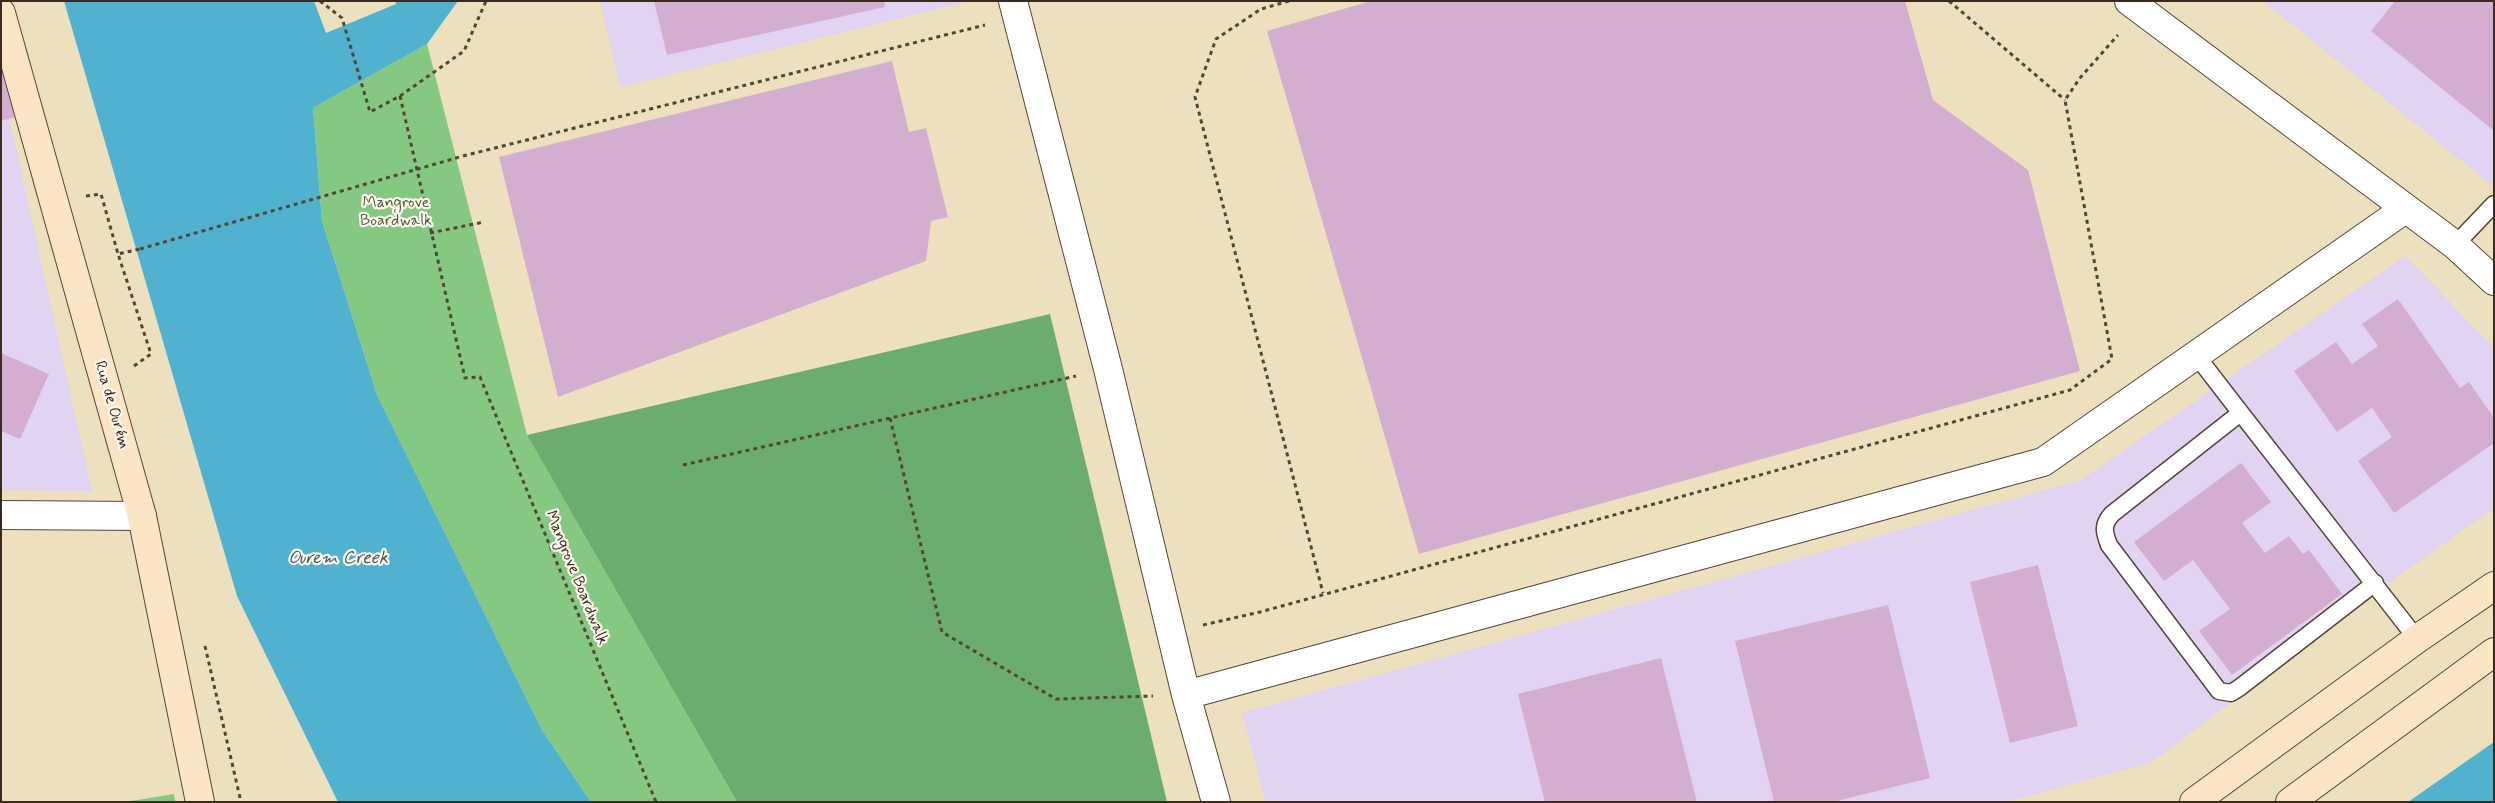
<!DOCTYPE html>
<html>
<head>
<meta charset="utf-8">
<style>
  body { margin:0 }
  #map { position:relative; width:2495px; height:803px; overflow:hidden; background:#ede0be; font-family:Mynerve,sans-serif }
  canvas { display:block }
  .frame { position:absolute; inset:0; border:2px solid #3b2a1e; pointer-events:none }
</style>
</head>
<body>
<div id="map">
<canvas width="2495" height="803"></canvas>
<div class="frame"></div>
</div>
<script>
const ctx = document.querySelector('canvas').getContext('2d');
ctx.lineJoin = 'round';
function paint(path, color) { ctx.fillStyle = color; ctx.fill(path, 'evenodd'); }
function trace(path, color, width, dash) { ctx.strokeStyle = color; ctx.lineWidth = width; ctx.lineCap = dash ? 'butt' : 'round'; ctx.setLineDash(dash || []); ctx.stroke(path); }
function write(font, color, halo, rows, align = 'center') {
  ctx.font = font + ' Mynerve,sans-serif'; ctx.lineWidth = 4.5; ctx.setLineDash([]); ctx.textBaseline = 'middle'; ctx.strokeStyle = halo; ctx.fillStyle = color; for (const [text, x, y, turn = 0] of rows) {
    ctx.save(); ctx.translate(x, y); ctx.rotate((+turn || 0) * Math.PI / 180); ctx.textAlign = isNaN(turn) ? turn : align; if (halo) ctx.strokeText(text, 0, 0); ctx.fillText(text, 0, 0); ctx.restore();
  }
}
paint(new Path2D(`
  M 600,1 L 971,1 L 620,87 Z
  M 2263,1 L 2494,1 L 2494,187 L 2490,184 Z
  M 1,83 L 13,135 L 92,491 L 1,490 Z
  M 2405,256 L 2494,347 L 2494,508 L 2404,572 L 2152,762 L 2007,802 L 1266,802 L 1242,713 L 2081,480 Z`), '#e3d3f2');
paint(new Path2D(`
  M 427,44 L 527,435 L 737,802 L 591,802 L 542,730 L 377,395 L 322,221 L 313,108 Z
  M 174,794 L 175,802 L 125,802 Z`), '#84c882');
paint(new Path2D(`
  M 1050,314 L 1167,802 L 737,802 L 527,435 Z`), '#6bac70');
paint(new Path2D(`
  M 64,1 L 314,1 L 326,33 L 396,4 L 395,1 L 458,1 L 427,44 L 313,108 L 322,221 L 377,395 L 542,730 L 591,802 L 338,802 L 237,596 Z
  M 2494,742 L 2494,802 L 2408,802 Z`), '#50b2cf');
paint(new Path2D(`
  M 654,1 L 884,1 L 885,7 L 667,55 Z
  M 1371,1 L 1905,1 L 1933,100 L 2028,170 L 2080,371 L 1419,554 L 1267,31 Z
  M 2395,1 L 2494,1 L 2494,131 L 2371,31 Z
  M 892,61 L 909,132 L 926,128 L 948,217 L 931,221 L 926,261 L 558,397 L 499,157 Z
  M 1,69 L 15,117 L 1,121 Z
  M 2398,299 L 2460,388 L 2469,382 L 2494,418 L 2494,443 L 2394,513 L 2358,461 L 2392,437 L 2372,408 L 2337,432 L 2294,371 L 2336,342 L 2352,364 L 2378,346 L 2362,324 Z
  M 1,353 L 49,374 L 20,439 L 1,431 Z
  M 2241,463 L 2271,502 L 2242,523 L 2265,553 L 2289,536 L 2303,554 L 2309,550 L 2342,594 L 2232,675 L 2199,631 L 2230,609 L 2193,560 L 2164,581 L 2134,542 Z
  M 2038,565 L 2078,726 L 2010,743 L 1970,582 Z
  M 1888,605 L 1930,778 L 1833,802 L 1774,802 L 1735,641 Z
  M 1661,658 L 1697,802 L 1545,802 L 1518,694 Z`), '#d4aecf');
const lane = new Path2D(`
  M 2455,245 L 2494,204
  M 2196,355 C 2269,450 2343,544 2417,639
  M 2239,414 L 2112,514 C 2102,525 2104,532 2109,545 L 2219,691 L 2231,693 L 2239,688 L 2375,583`);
const street = new Path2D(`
  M 1013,1 L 1108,369 L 1186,695 L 1216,802
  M 2129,1 L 2455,245 L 2494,281
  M 1,515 L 142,516
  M 1186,695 L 2043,462 L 2405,209`);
const secondary = new Path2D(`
  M 1,13 L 142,516 L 200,802
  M 2194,802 L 2417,639 L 2494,586
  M 2290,802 L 2494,652`);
trace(lane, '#564536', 19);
trace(street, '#564536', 30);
trace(secondary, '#564536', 30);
trace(new Path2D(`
  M 320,1 L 342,18 L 370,112 L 400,96 L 464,51 L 486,1
  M 1289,1 L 1261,9 L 1216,39 L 1195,97 L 1323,593
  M 1949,1 L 2065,100
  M 400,96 L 465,378 L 480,377 L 656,802
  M 463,156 L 985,25
  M 86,196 L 101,194 L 118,254
  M 430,233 L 484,222
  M 134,366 L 151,354 L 118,254 L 140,249
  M 890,418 L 942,632 L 1056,699 L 1153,696
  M 683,465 L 1076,376
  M 1203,625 L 1260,612 L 2070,390 L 2112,359 L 2065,100 L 2080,78 L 2118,35
  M 205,646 L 241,802`), '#564536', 3, [4, 4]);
trace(lane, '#fff', 16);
trace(street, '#fff', 28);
trace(secondary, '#fce5c4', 28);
trace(new Path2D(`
  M 140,249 L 463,156`), '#564536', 3, [4, 4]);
write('16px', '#51593c', '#fbf7ec', [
  ["Mangrove",396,204],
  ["Boardwalk",396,222]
]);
write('16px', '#3b2a1e', '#fbf7ec', [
  ["Rua de Ourém",111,405,74],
  ["Mangrove Boardwalk",576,578,68]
]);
write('italic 18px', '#425a5c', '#fbf7ec', [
  ["Ourem Creek",338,559]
]);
</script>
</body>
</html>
